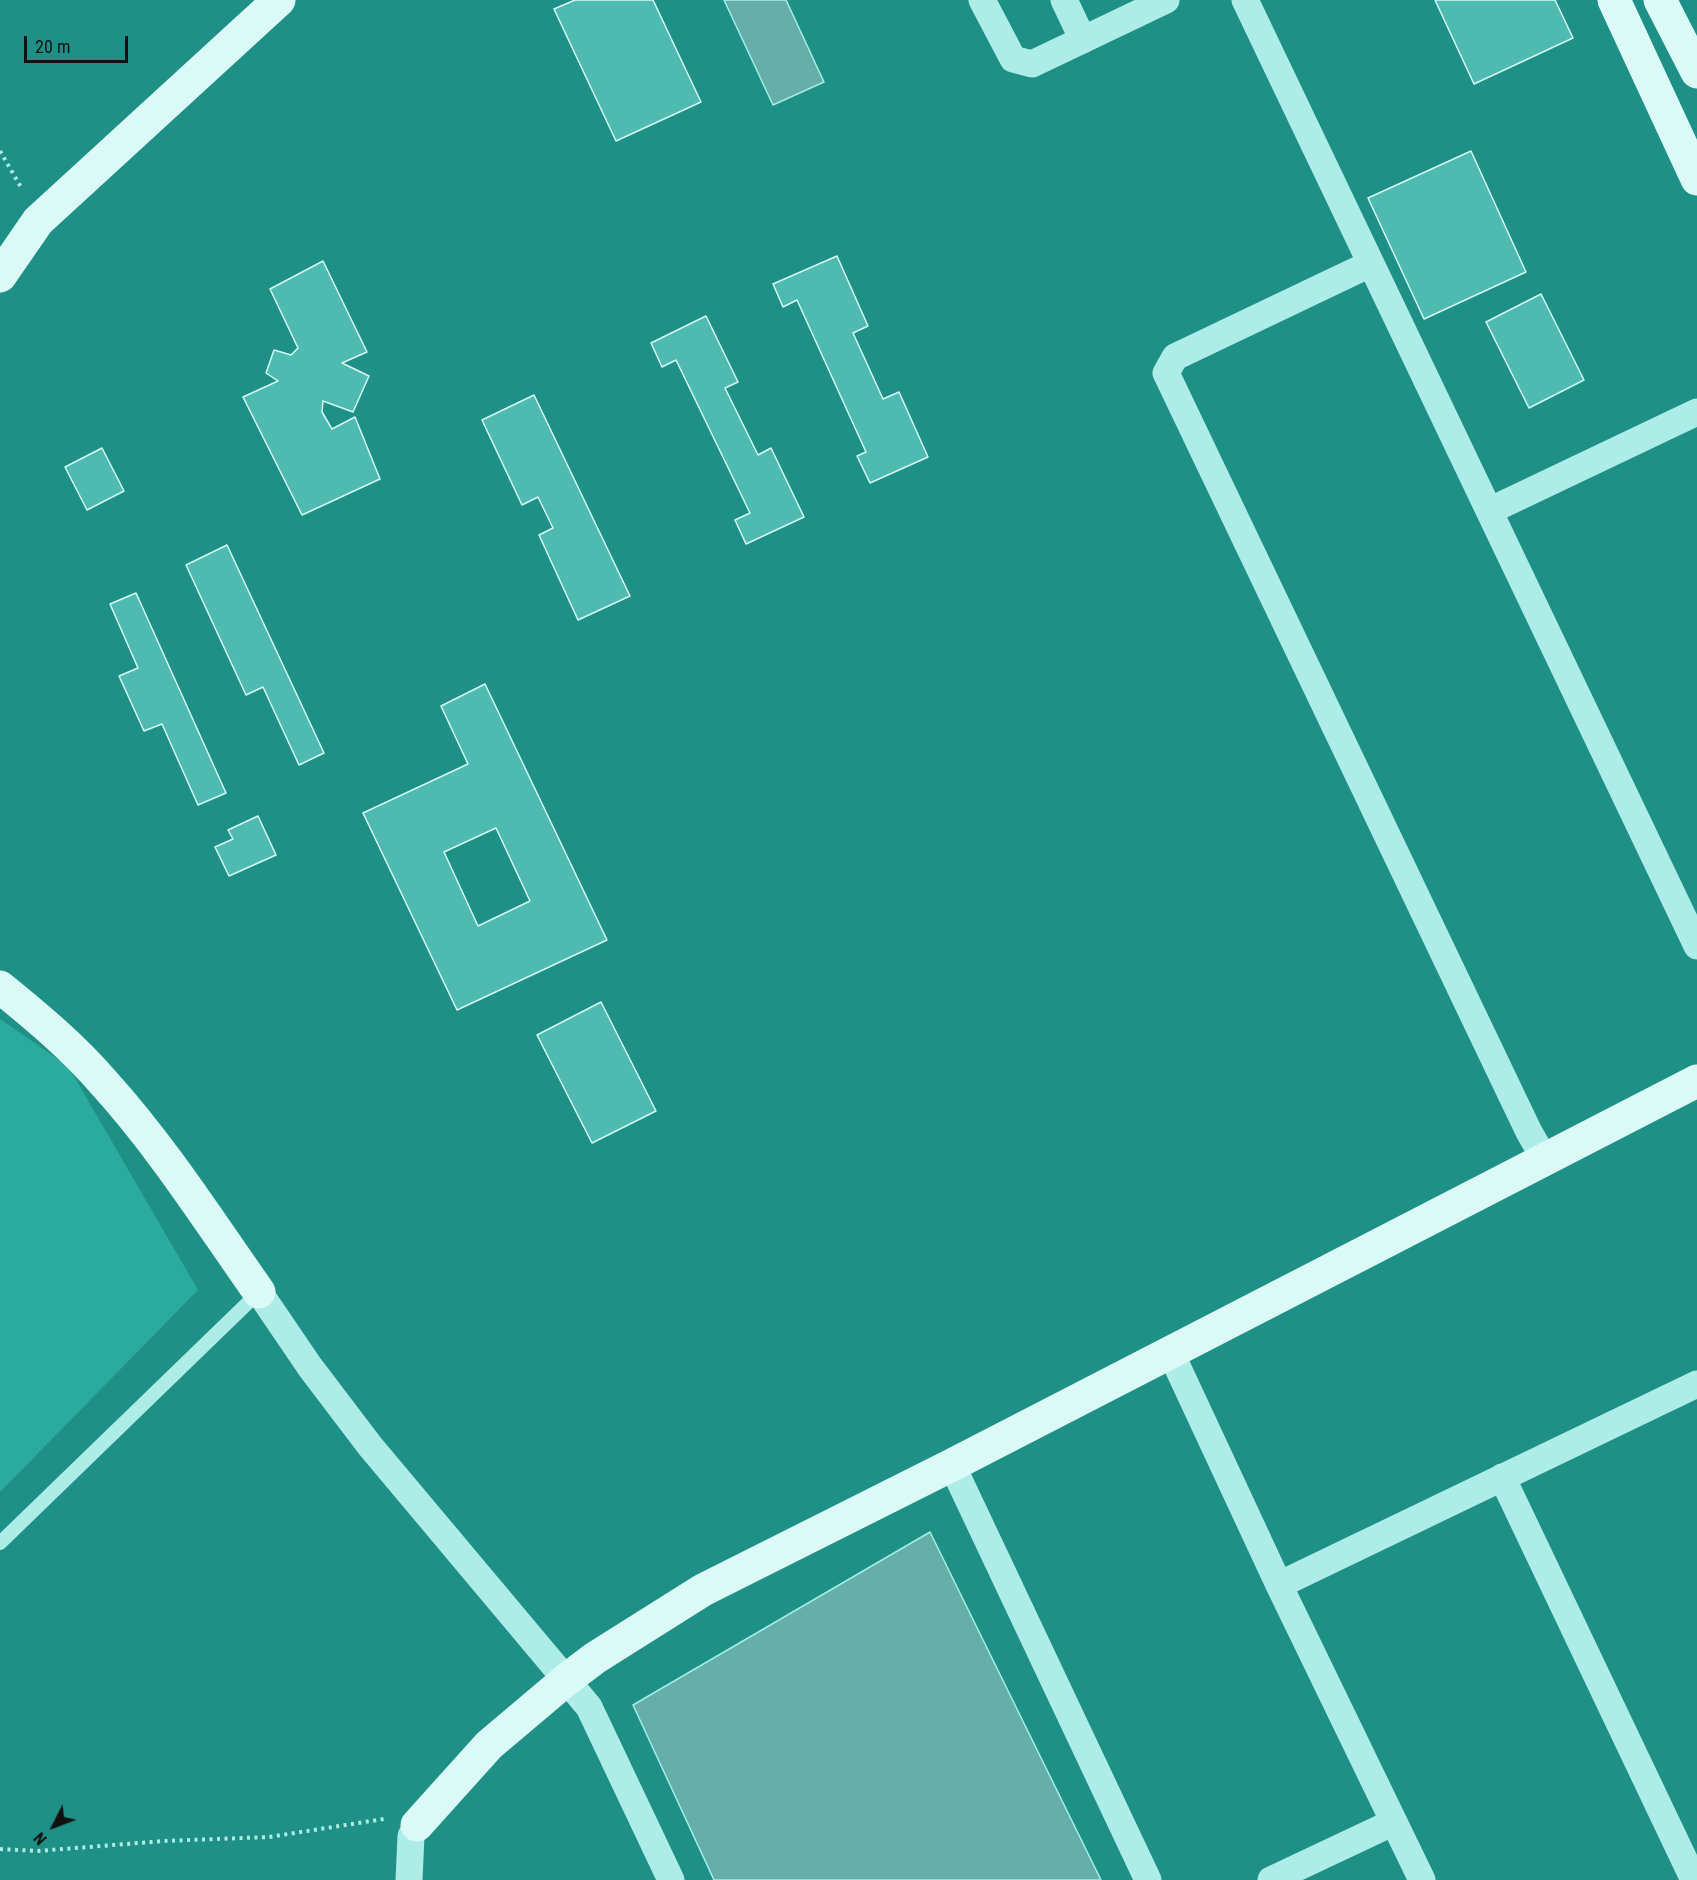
<!DOCTYPE html>
<html>
<head>
<meta charset="utf-8">
<style>
  body { margin:0 }
  #map { position:relative; width:1697px; height:1880px; overflow:hidden; background:#1f9086; font-family:"Roboto Condensed",sans-serif }
  canvas { display:block }
  .north { position:absolute; left:24px; top:1796px; width:60px; height:60px; -webkit-text-stroke:4px #1f9086; paint-order:stroke; rotate:228deg; font-size:16px; font-weight:700; line-height:24px; text-align:center; color:#111 }
  .north::after { content:''; display:block; margin:auto; width:21px; height:27px; background:#111; clip-path:polygon(50% 0,100% 100%,50% 72%,0 100%) }
  .scale { position:absolute; left:24px; top:36px; width:104px; height:27px; box-sizing:border-box; border:3px solid #111; border-top:0; padding-left:8px; font-size:18px; line-height:21px; white-space:nowrap; color:#111; -webkit-text-stroke:4px #1f9086; paint-order:stroke }
</style>
</head>
<body>
<div id="map">
<canvas width="1697" height="1880"></canvas>
<div class="north">N</div>
<div class="scale">20 m</div>
</div>
<script>
const ctx = document.querySelector('canvas').getContext('2d');
ctx.lineJoin = 'round';
function paint(path, color) { ctx.fillStyle = color; ctx.fill(path, 'evenodd'); }
function trace(path, color, width, dash) { ctx.strokeStyle = color; ctx.lineWidth = width; ctx.lineCap = dash ? 'butt' : 'round'; ctx.setLineDash(dash || []); ctx.stroke(path); }
paint(new Path2D(`
  M 0,1019 L 68,1066 L 198,1290 L 0,1492 Z`), '#2bab9d');
const water = new Path2D(`
  M 724,0 L 786,0 L 824,82 L 773,105 Z
  M 930,1532 L 1101,1880 L 714,1880 L 633,1705 Z`);
paint(water, '#65afa8');
trace(water, '#a2efe6', 1.5);
const building = new Path2D(`
  M 575,0 L 653,0 L 701,102 L 616,141 L 554,9 Z
  M 1435,0 L 1555,0 L 1573,38 L 1474,84 Z
  M 1471,151 L 1526,272 L 1424,319 L 1368,198 Z
  M 837,256 L 868,326 L 853,333 L 883,399 L 899,392 L 928,457 L 870,483 L 857,456 L 866,452 L 797,300 L 783,307 L 773,284 Z
  M 323,261 L 367,352 L 342,363 L 369,376 L 353,412 L 323,401 L 322,412 L 332,429 L 355,417 L 380,479 L 302,515 L 243,397 L 278,381 L 266,373 L 274,350 L 291,355 L 298,348 L 270,289 Z
  M 1541,294 L 1584,380 L 1529,408 L 1486,322 Z
  M 706,316 L 738,382 L 725,388 L 758,455 L 771,448 L 804,517 L 746,544 L 735,520 L 750,513 L 676,360 L 662,367 L 651,343 Z
  M 534,395 L 630,596 L 578,620 L 539,535 L 553,528 L 538,497 L 522,505 L 482,420 Z
  M 102,448 L 124,491 L 87,510 L 65,467 Z
  M 227,545 L 324,753 L 299,765 L 263,687 L 246,695 L 186,565 Z
  M 136,593 L 226,793 L 198,805 L 162,724 L 144,731 L 119,676 L 138,668 L 110,604 Z
  M 485,684 L 607,940 L 457,1010 L 363,813 L 468,764 L 441,706 ZM 496,828 L 530,901 L 478,926 L 444,852 Z
  M 258,816 L 276,855 L 229,876 L 215,847 L 233,839 L 228,830 Z
  M 601,1002 L 656,1111 L 592,1143 L 537,1035 Z`);
paint(building, '#4fbbb0');
trace(building, '#d4faf5', 1.5);
trace(new Path2D(`
  M 0,151 L 22,189
  M 0,1849 L 38,1851 L 164,1841 L 269,1837 L 384,1819`), '#aeede7', 4, [3, 4.5]);
trace(new Path2D(`
  M 0,1543 L 259,1292`), '#aeede7', 14);
trace(new Path2D(`
  M 982,0 L 1013,59 L 1032,64 L 1166,0
  M 1064,0 L 1083,40
  M 1245,0 L 1697,946
  M 1370,264 L 1175,357 L 1166,373 L 1529,1132 L 1544,1158
  M 1489,511 L 1697,412
  M 259,1292 L 310,1367 L 370,1446 L 589,1707 L 671,1880
  M 1170,1351 L 1279,1585 L 1422,1880
  M 952,1465 L 1148,1880
  M 1502,1477 L 1694,1880
  M 1279,1585 L 1697,1384
  M 409,1880 L 411,1836 L 417,1825
  M 1271,1880 L 1394,1822`), '#aeede7', 27);
trace(new Path2D(`
  M 1614,0 L 1697,179
  M 1660,0 L 1697,72
  M 0,276 L 38,221 L 279,0
  M 0,987 C 37,1017 73,1047 104,1083 C 162,1147 209,1221 259,1292
  M 417,1825 L 489,1745 L 566,1680 L 595,1658 L 703,1590 L 952,1465 L 1697,1081`), '#dbfaf7', 33);
</script>
</body>
</html>
